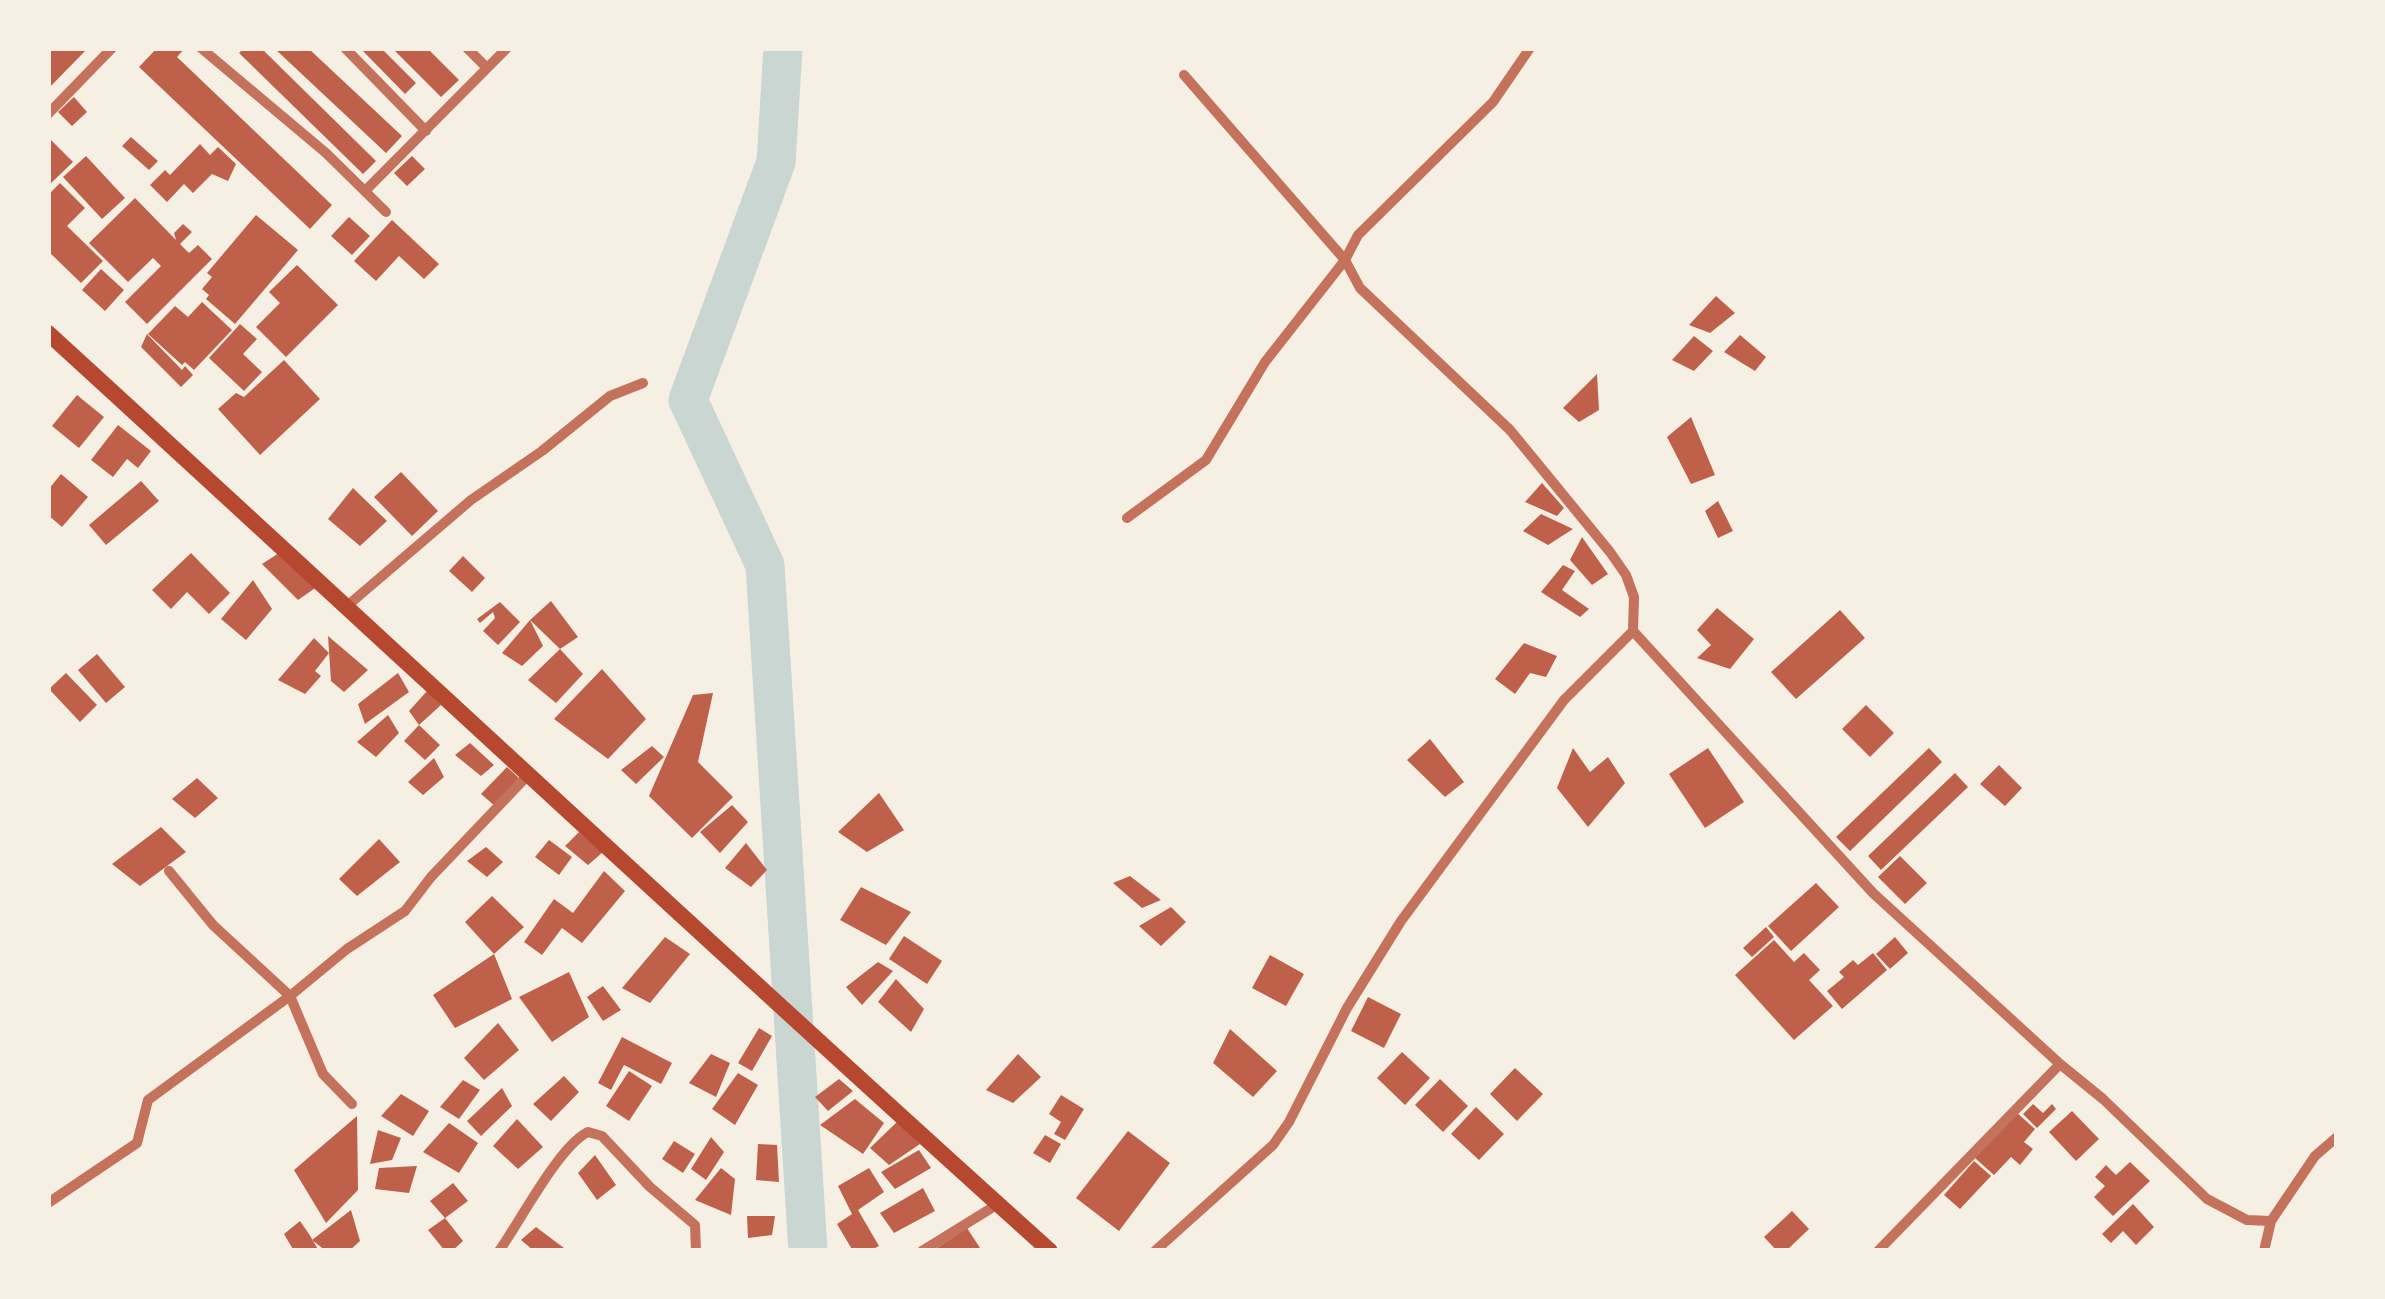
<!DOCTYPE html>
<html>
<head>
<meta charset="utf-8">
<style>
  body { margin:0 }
  #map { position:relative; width:2385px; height:1299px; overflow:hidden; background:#f6efe4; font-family:"IBM Plex Sans",sans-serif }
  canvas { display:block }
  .frame { position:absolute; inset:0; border:51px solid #f6efe4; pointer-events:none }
</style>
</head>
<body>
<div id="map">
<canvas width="2385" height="1299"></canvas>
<div class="frame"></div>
</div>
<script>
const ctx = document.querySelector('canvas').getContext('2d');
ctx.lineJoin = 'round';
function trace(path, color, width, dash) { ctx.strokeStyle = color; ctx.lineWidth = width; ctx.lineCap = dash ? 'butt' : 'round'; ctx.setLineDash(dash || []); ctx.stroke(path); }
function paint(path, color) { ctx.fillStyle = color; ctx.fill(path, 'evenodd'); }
trace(new Path2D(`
  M 783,48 L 776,162 L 688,400 L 765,565 L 808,1251`), '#c9d6d2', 39);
paint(new Path2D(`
  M 48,48 L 88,48 L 48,89 Z
  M 157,48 L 185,48 L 177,57 L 332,205 L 310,229 L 139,67 Z
  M 244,48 L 261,48 L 376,161 L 363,174 L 239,53 Z
  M 274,48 L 308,48 L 402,136 L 386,153 Z
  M 360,48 L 381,48 L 416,83 L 405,94 Z
  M 392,48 L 427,48 L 459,80 L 441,97 Z
  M 74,97 L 87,112 L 72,126 L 58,112 Z
  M 48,137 L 73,162 L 48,186 Z
  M 131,137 L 158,161 L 149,170 L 122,146 Z
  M 200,144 L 210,155 L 218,147 L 236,164 L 228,181 L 212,174 L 193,193 L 184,184 L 167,202 L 150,185 L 165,170 L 170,175 Z
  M 86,156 L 125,198 L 102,219 L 63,177 Z
  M 412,156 L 425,169 L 407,186 L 394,173 Z
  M 60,183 L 85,208 L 67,226 L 103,261 L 81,283 L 48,251 L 48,195 Z
  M 135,198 L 176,240 L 174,233 L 183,224 L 192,232 L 180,244 L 189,253 L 198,245 L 212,259 L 147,324 L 125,302 L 161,266 L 153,258 L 128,282 L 89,243 Z
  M 256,215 L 298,250 L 235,324 L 206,299 L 209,295 L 202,289 L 212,277 L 207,273 Z
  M 349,217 L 370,236 L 352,255 L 331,236 Z
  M 392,220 L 439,264 L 424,279 L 399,256 L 376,281 L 354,261 Z
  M 297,265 L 338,305 L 286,357 L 256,327 L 280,303 L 269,292 Z
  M 101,269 L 124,290 L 105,311 L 82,290 Z
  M 1716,296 L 1735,313 L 1710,333 L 1689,325 Z
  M 202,302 L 232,330 L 194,370 L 185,362 L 182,365 L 148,334 L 175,306 L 188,317 Z
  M 240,324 L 257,339 L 243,354 L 262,372 L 244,391 L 209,358 Z
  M 147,334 L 182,370 L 185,366 L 193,375 L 181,387 L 141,347 Z
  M 1740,335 L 1766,357 L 1755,371 L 1724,352 Z
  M 1694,336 L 1713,351 L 1694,371 L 1672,360 Z
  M 284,360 L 320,399 L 260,455 L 218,409 L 236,393 L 244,397 Z
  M 1597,374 L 1599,410 L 1579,422 L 1563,408 Z
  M 77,395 L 104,417 L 79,448 L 52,426 Z
  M 1691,417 L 1715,475 L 1691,484 L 1667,437 Z
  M 118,425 L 151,451 L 138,468 L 127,459 L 113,477 L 91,460 Z
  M 401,472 L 438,511 L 412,536 L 374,497 Z
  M 61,474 L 88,497 L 62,527 L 48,515 L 48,490 Z
  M 141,481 L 159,501 L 106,545 L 89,525 Z
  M 1542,483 L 1564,508 L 1557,516 L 1525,502 Z
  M 353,488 L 387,521 L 360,546 L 328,519 Z
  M 1718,501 L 1733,531 L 1718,538 L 1705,511 Z
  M 1541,514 L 1573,529 L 1548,545 L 1523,531 Z
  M 1582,537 L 1608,574 L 1592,585 L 1570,560 Z
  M 282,551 L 318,586 L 298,600 L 262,564 Z
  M 191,553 L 230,593 L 209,614 L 187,592 L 171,609 L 152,590 Z
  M 463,556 L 485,578 L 472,592 L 449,571 Z
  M 1563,565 L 1575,571 L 1562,590 L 1589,609 L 1580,617 L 1541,592 Z
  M 253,580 L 272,609 L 246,640 L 221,619 Z
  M 551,601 L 578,637 L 560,649 L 530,620 Z
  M 500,602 L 520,622 L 498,645 L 483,631 L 495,618 L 493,612 L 480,623 L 477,619 Z
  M 1717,608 L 1754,639 L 1730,669 L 1697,658 L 1711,645 L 1697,630 Z
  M 1840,610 L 1865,638 L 1796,699 L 1771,672 Z
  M 530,620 L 543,646 L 522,666 L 502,653 Z
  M 328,636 L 368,670 L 344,692 L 331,681 Z
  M 314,638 L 329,653 L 315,671 L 321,676 L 305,694 L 278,680 Z
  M 1524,643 L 1557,656 L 1546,677 L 1530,673 L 1515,694 L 1495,679 Z
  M 560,649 L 583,674 L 556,703 L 528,680 Z
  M 97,654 L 125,687 L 106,703 L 78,670 Z
  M 602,669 L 646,719 L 608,759 L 554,719 Z
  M 66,673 L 97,705 L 80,722 L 49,689 Z
  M 398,673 L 409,692 L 365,724 L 358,704 Z
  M 428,690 L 441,705 L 419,725 L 409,711 Z
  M 713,693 L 698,762 L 733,797 L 692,838 L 649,796 L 693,695 Z
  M 1866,705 L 1894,733 L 1870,757 L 1842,729 Z
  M 388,715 L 399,733 L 376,757 L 357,742 Z
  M 419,725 L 440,745 L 425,760 L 404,741 Z
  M 1430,739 L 1464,782 L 1445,797 L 1407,760 Z
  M 470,743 L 494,765 L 481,776 L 455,755 Z
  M 652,746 L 664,757 L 636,784 L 621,770 Z
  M 1573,748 L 1590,772 L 1608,757 L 1625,783 L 1588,827 L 1557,788 Z
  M 1708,748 L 1744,802 L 1705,828 L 1669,774 Z
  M 1929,748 L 1942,762 L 1850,851 L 1836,837 Z
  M 434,758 L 444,777 L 423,795 L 408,782 Z
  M 1999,765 L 2022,788 L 2005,806 L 1980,784 Z
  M 507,767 L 520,779 L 495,806 L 481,794 Z
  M 1955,773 L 1968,787 L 1881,870 L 1868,856 Z
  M 197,778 L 218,798 L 195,818 L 172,799 Z
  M 879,793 L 904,830 L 867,852 L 838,832 Z
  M 732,805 L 748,822 L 720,853 L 700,832 Z
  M 161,827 L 186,852 L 140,886 L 112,864 Z
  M 579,832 L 603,852 L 588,865 L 565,846 Z
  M 379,839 L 400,862 L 357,896 L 339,879 Z
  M 549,840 L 572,857 L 559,875 L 535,857 Z
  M 746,843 L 767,870 L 751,887 L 725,868 Z
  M 486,847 L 503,862 L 487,877 L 467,861 Z
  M 1900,856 L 1927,883 L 1905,904 L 1878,877 Z
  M 604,871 L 625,891 L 582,943 L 562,928 L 542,955 L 524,942 L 554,899 L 573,913 Z
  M 1130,876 L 1161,900 L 1142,908 L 1113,883 Z
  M 1816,883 L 1839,907 L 1791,951 L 1768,926 Z
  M 861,887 L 911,912 L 886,945 L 840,920 Z
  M 492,896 L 524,927 L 494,954 L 465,922 Z
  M 1171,907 L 1186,922 L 1161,946 L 1139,926 Z
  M 1766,927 L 1774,937 L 1752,957 L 1743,948 Z
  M 904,936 L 942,961 L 927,984 L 889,959 Z
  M 665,937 L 690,954 L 650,1003 L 622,988 Z
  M 1895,937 L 1908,953 L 1890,969 L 1876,954 Z
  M 1774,940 L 1794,962 L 1804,953 L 1820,970 L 1809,980 L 1833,1006 L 1794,1040 L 1735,975 Z
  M 1873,953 L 1887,970 L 1842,1009 L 1827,991 L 1844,977 L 1839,972 L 1853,960 L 1858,965 Z
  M 494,954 L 512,999 L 455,1028 L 433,995 Z
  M 1270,955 L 1304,974 L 1286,1006 L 1252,988 Z
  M 878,962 L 893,971 L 862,1005 L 846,987 Z
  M 569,972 L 589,1017 L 552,1042 L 519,997 Z
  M 896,979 L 924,1009 L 911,1032 L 878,1002 Z
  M 603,986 L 621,1010 L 603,1021 L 587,997 Z
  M 1368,997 L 1401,1014 L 1384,1048 L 1351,1031 Z
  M 498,1023 L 519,1050 L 484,1080 L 464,1058 Z
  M 759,1028 L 772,1036 L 752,1071 L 738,1063 Z
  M 1230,1029 L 1277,1071 L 1253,1097 L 1213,1063 Z
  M 622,1037 L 672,1063 L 661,1084 L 624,1065 L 611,1090 L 598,1083 Z
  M 1402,1052 L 1430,1078 L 1405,1105 L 1377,1078 Z
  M 711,1054 L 730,1063 L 716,1097 L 689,1083 Z
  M 1018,1054 L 1041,1077 L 1013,1103 L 986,1090 Z
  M 1515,1068 L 1543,1094 L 1517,1121 L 1490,1094 Z
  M 629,1071 L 652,1086 L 629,1121 L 606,1106 Z
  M 738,1073 L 758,1085 L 735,1125 L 712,1109 Z
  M 564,1076 L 579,1092 L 551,1121 L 533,1104 Z
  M 839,1079 L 853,1091 L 828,1111 L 815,1097 Z
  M 1440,1079 L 1468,1106 L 1443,1132 L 1415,1105 Z
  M 463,1080 L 480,1090 L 459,1119 L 440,1107 Z
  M 502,1088 L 512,1106 L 481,1136 L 467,1121 Z
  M 401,1094 L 429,1111 L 413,1136 L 381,1116 Z
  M 1061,1095 L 1084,1109 L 1065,1140 L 1054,1134 L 1061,1122 L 1049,1114 Z
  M 855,1099 L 884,1123 L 863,1154 L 820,1125 Z
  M 2033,1104 L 2043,1113 L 2052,1104 L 2056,1109 L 2037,1128 L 2023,1114 Z
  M 1476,1107 L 1504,1134 L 1479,1160 L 1451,1134 Z
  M 2072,1111 L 2099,1139 L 2076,1161 L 2049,1132 Z
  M 2016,1112 L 2035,1129 L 2024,1142 L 2033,1149 L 2020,1165 L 2011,1157 L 1994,1175 L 1975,1158 Z
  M 357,1116 L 358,1190 L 326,1223 L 294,1170 Z
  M 517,1119 L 543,1147 L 518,1169 L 493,1146 Z
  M 898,1121 L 920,1144 L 889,1165 L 870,1148 Z
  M 449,1123 L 478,1143 L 459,1173 L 423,1152 Z
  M 378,1130 L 401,1138 L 392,1160 L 370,1164 Z
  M 1128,1131 L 1170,1163 L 1119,1231 L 1076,1198 Z
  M 1045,1135 L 1061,1144 L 1050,1163 L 1033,1153 Z
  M 711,1137 L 724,1152 L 706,1180 L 691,1169 Z
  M 674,1141 L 695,1154 L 683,1173 L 662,1159 Z
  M 758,1144 L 777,1145 L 779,1182 L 756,1180 Z
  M 919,1150 L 931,1168 L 895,1189 L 881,1172 Z
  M 595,1155 L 616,1185 L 597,1200 L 578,1173 Z
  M 1974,1161 L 1991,1176 L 1960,1209 L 1944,1195 Z
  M 2130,1162 L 2150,1181 L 2113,1216 L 2094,1197 L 2105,1186 L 2095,1177 L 2106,1165 L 2116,1175 Z
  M 417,1166 L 409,1193 L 375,1189 L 379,1168 Z
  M 721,1168 L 735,1179 L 731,1215 L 695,1200 Z
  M 869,1168 L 884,1192 L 858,1210 L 879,1246 L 869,1251 L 853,1251 L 837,1224 L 852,1214 L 838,1186 Z
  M 453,1183 L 468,1201 L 445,1218 L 463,1241 L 452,1251 L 445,1251 L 428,1230 L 445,1218 L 430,1201 Z
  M 923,1188 L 935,1211 L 894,1233 L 880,1213 Z
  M 2133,1204 L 2154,1227 L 2136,1245 L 2123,1231 L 2111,1243 L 2102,1234 Z
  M 351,1210 L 360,1241 L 349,1251 L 326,1251 L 312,1240 Z
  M 1792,1211 L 1809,1229 L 1786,1251 L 1777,1251 L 1764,1237 Z
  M 747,1216 L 775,1216 L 772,1235 L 748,1238 Z
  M 300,1221 L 309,1234 L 319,1251 L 294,1251 L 284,1234 Z
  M 536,1227 L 564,1248 L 562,1251 L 534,1251 L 521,1240 Z
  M 967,1228 L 982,1251 L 932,1251 Z`), '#bf614a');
trace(new Path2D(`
  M 201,48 L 326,153 L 386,212
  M 345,48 L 426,131
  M 467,48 L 487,68
  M 48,114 L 112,48
  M 365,191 L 507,48
  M 1127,518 L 1206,460 L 1265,362 L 1345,260 L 1184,75
  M 347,606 L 471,500 L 542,451 L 610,396 L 643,383
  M 1633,631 L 1873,893 L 2060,1064 L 2103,1099 L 2207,1199 L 2247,1220 L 2271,1221 L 2315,1156 L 2337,1137
  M 169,871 L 213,925 L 290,996 L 347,949 L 405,911 L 431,877 L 529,774
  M 48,1203 L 137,1143 L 148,1100 L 290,996 L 323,1074 L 352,1104
  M 499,1251 C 521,1220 559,1146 588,1132 L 602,1136 L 650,1187 L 695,1225 L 696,1251
  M 922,1251 L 998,1204
  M 1155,1251 L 1273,1145 L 1289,1122 L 1347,1008 L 1401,921 L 1564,700 L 1633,631 L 1634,597 L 1626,575 L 1610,552 L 1510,430 L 1360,288 L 1345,260 L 1358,235 L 1493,102 L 1530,48
  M 1878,1251 L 2060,1064
  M 2264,1251 L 2271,1221`), '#c5725c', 10);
trace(new Path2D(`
  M 48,333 C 383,639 713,948 1050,1251`), '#b5482f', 16);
</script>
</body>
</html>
